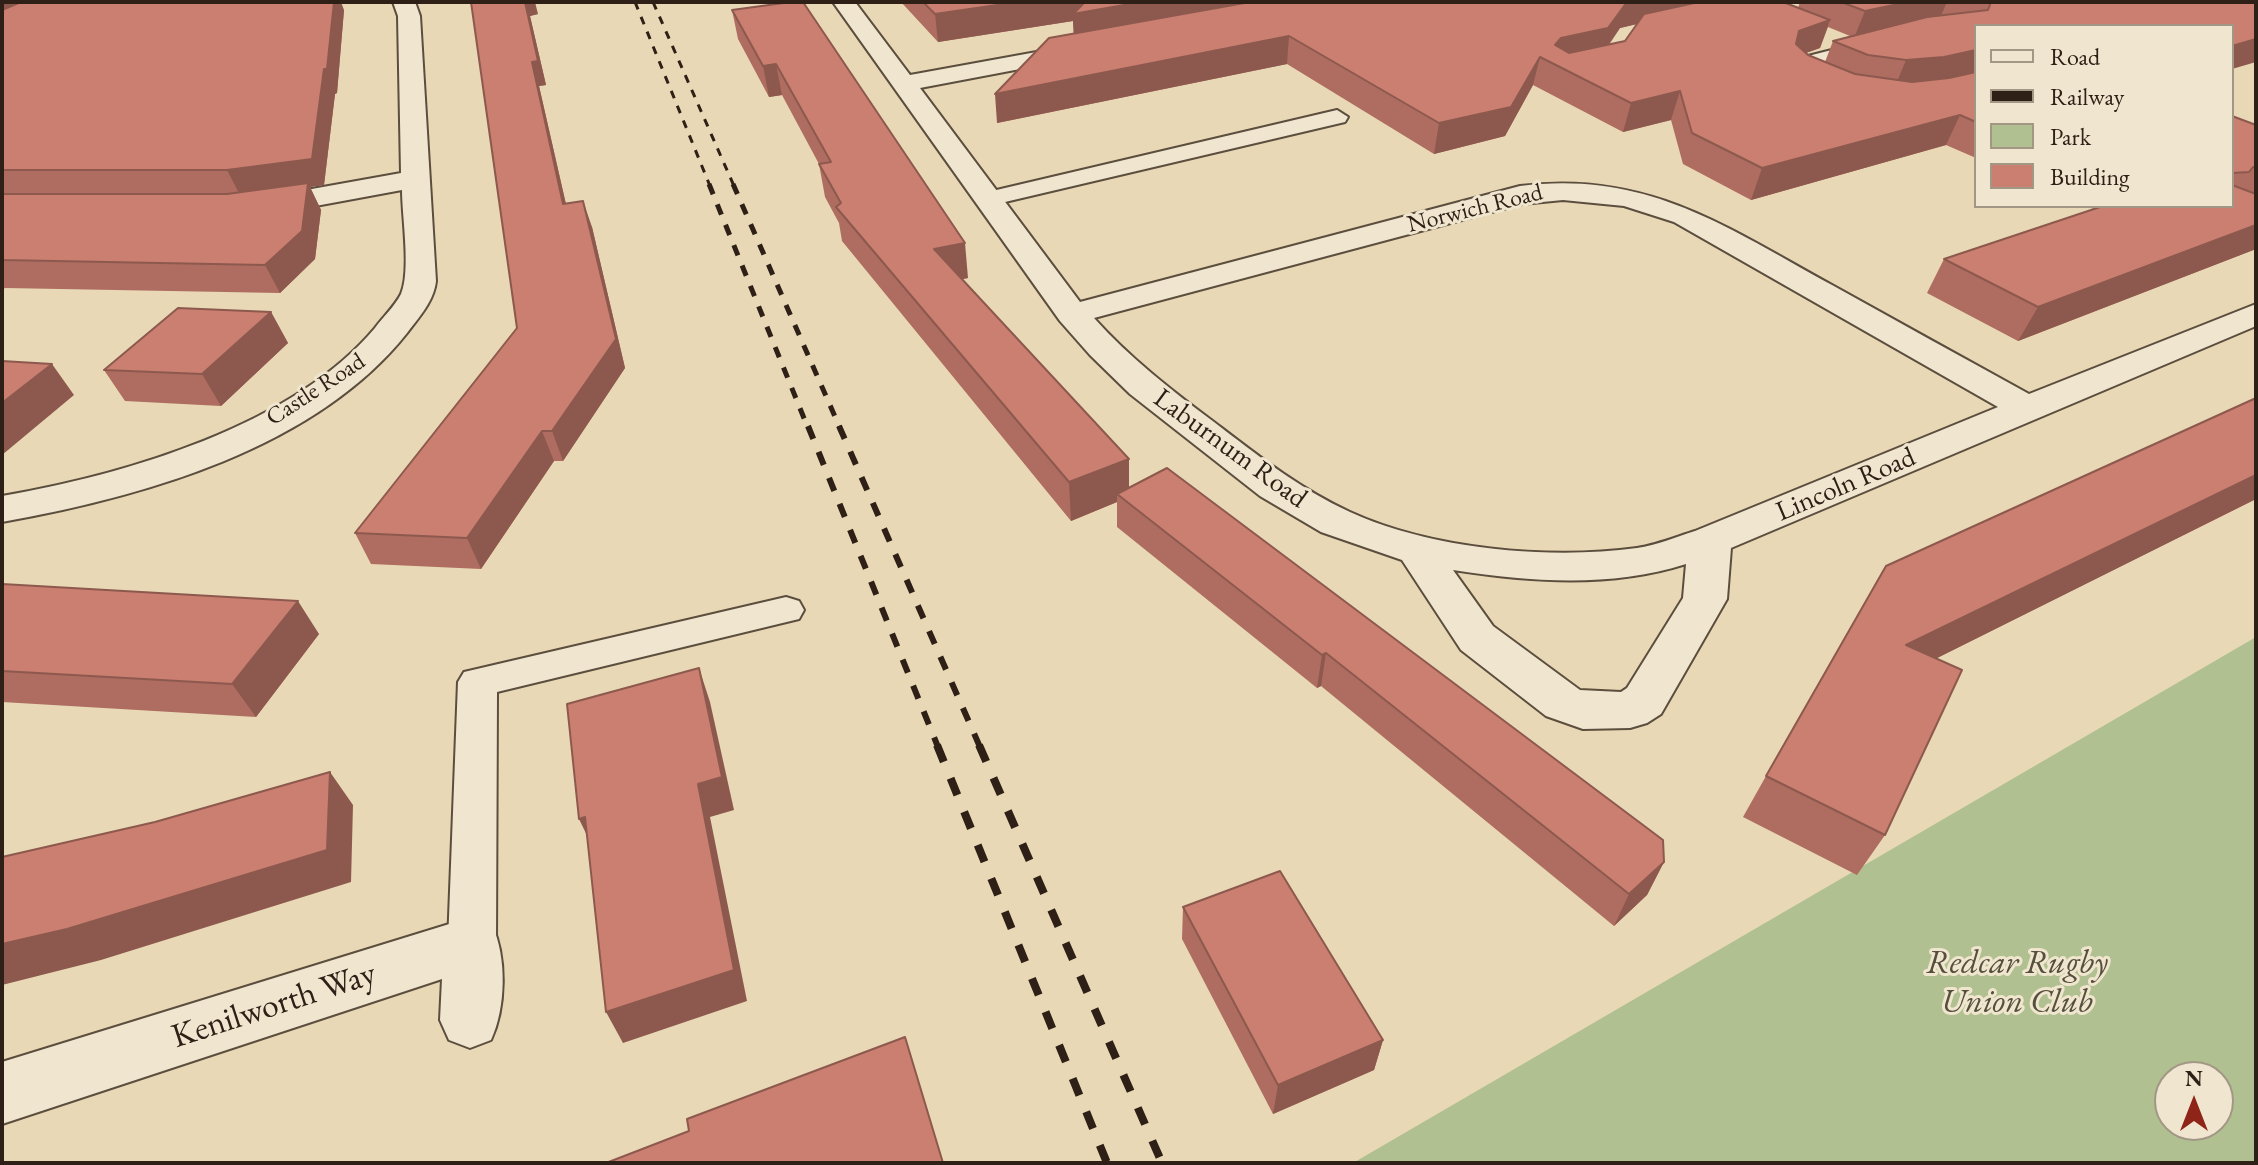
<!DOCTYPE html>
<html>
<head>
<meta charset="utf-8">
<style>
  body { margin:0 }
  #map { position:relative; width:2258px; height:1165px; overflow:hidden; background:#e8d8b5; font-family:"EB Garamond",serif }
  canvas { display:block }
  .frame { position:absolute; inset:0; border:4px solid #2e2016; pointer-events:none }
  .legend { position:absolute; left:1974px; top:24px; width:260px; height:184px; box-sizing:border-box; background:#f0e6cf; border:2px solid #a29785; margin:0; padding:10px 14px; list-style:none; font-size:24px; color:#2e2016 }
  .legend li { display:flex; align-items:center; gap:16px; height:40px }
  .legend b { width:40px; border:2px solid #a29785 }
  .north { position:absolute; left:2154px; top:1061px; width:80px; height:80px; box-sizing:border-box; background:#f0e6cf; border:2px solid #a29785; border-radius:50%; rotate:0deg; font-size:22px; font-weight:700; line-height:32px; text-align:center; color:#2e2016 }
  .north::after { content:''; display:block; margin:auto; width:28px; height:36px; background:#8f2418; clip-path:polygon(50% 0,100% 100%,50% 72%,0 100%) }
</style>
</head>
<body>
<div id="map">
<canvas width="2258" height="1165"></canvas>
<div class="frame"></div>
<ul class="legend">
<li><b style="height:10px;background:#f0e6cf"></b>Road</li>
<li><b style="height:10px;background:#2e2016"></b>Railway</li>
<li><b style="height:22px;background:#b1c091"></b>Park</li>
<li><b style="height:22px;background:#ca7f70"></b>Building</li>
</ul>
<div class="north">N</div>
</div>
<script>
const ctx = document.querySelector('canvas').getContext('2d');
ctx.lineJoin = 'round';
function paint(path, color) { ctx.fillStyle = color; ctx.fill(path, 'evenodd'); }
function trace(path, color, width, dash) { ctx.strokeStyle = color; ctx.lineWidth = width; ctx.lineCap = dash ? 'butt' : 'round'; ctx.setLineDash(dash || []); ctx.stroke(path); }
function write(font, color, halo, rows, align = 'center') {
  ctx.font = font + ' "EB Garamond",serif'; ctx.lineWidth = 6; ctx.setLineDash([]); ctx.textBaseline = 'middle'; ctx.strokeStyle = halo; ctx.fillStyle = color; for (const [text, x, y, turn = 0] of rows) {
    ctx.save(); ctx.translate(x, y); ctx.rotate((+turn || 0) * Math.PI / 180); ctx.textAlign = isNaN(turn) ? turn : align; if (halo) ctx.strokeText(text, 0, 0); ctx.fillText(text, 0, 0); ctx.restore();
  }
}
paint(new Path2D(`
  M 2256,637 L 2256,1163 L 1353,1163 ZM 2170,1077 L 2218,1077 L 2218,1125 L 2170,1125 Z`), '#b1c091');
const service = new Path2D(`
  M 1337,110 L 1348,117 L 1345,122 L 988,206 L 979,204 L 976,199 L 979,194 L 988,192 Z
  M 786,597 L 799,601 L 804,610 L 799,619 L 497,692 L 496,943 L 489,958 L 472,964 L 455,958 L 448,943 L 458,682 L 464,672 Z`);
const minor = new Path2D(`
  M 393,2 L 415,2 L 420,16 L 436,281 C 434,301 419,317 407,333 C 315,449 142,497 2,522 L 2,496 C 124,475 293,426 375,328 C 383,317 395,306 401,294 C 411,271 402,217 402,190 L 256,217 L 245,214 L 241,208 L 245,202 L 256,199 L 401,173 L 398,16 Z
  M 833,2 L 855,2 L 910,75 L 1086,43 L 1094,45 L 1098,50 L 1094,55 L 920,88 L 1080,302 L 1520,186 C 1647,170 1726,227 1832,285 C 1898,322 1964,358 2029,394 L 2256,304 L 2256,326 L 1731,548 L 1727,599 L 1661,714 L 1647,723 L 1630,728 L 1583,729 L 1546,716 L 1461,650 L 1402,560 L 1321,532 L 1260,496 L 1130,394 L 1090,355 L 1060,321 ZM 1563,200 L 1624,206 L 1674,222 L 1998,407 L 1695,531 C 1676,537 1657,545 1637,548 C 1548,560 1431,549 1350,512 C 1300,489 1257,455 1214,422 C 1171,390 1130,358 1094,318 L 1522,204 ZM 1686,564 L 1683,598 L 1627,688 L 1621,692 L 1580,690 L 1493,626 L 1453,570 C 1532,582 1610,588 1686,564 Z
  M 1976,20 L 1987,26 L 1976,26 L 1976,34 L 1947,35 L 1816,69 L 1842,82 L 1846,87 L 1842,92 C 1826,96 1798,84 1788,70 L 1792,60 L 1947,21 Z
  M 472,917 L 492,925 C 507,957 506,1008 491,1040 L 470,1048 L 449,1040 L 440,1020 L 442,979 L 2,1124 L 2,1062 Z`);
trace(service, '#5c4e3e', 4);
trace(minor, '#5c4e3e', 4);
paint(service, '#f0e6cf');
paint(minor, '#f0e6cf');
trace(new Path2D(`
  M 635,2 L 710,186
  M 653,2 L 734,186`), '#2e2016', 3, [8, 8]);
trace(new Path2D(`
  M 709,184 L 808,428
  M 733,184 L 840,428`), '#2e2016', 5, [11, 11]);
trace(new Path2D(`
  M 808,426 L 938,747
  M 839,426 L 980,747`), '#2e2016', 6, [14, 14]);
trace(new Path2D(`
  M 937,745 L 1107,1163
  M 979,745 L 1162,1163`), '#2e2016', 8, [18, 18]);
paint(new Path2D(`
  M 2,2 L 344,10 L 337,93 L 335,94 L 324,185 L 310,187 L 321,210 L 315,259 L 280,293 L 5,288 L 2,290 Z
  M 471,2 L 538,14 L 530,16 L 546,85 L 539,86 L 566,204 L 592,227 L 625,368 L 563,461 L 554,461 L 481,569 L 371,564 L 355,533 L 517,328 Z
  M 901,2 L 1783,2 L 1798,8 L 1800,2 L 2256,2 L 1976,26 L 1976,158 L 1946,145 L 1751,200 L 1683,164 L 1671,120 L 1623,132 L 1533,85 L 1505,136 L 1434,154 L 1287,64 L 997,123 L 1074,34 L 1073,21 L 938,42 ZM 1637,24 L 1625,41 L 1609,45 L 1620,28 ZM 1828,27 L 1850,36 L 1833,41 L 1825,62 L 1806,53 L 1820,48 Z
  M 732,10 L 968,278 L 962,279 L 1129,459 L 1129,488 L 1664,862 L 1647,895 L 1614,926 L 1321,686 L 1317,688 L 1117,527 L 1117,502 L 1071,521 L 842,241 L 839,223 L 825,197 L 819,164 L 782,95 L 769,97 L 738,39 Z
  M 2232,116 L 2256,125 L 2256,249 L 2018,341 L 1927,293 L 1944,259 L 2094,209 L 2086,206 L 2232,206 Z
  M 271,312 L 288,343 L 221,406 L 125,401 L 104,370 Z
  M 2256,398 L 2256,499 L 1937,658 L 1885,835 L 1857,875 L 1743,817 L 1766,776 Z
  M 2,584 L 319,634 L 256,717 L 2,702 Z
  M 1183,907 L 1383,1040 L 1374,1070 L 1273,1114 L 1182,939 Z`), '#ae6d60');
paint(new Path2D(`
  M 2,2 L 34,2 L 2,18 Z
  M 334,2 L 341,2 L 344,10 L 337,93 L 335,94 L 324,185 L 310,187 L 321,210 L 315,259 L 280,293 L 265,265 L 241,197 L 227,170 Z
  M 525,2 L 535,2 L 538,14 L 530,16 L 546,85 L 539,86 L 572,231 L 563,204 L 532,62 Z
  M 1018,2 L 1285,2 L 1074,41 L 1073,21 L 938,42 L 935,14 Z
  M 1627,2 L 1723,2 L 1722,4 L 1620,28 L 1601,55 L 1557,66 L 1555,45 L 1561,38 Z
  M 1908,2 L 1947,2 L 1939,20 L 1854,38 L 1865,11 Z
  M 1830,20 L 1820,48 L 1789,59 L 1799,31 Z
  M 1289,36 L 1287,64 L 997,123 L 995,94 Z
  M 2256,39 L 2256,62 L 2232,69 L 2232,46 Z
  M 1976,50 L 1976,74 L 1894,89 L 1906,60 Z
  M 1540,57 L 1533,85 L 1505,136 L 1434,154 L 1439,123 Z
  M 776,64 L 782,95 L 769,97 L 763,66 Z
  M 1680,91 L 1671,120 L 1623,132 L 1631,103 Z
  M 1960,115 L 1946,145 L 1751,200 L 1762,168 Z
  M 583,201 L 592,227 L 625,368 L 563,461 L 552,431 Z
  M 2256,225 L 2256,249 L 2018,341 L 2038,307 Z
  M 965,243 L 968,278 L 938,284 L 934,249 Z
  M 271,312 L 288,343 L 221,406 L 202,374 Z
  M 52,364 L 74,395 L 2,455 L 2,403 Z
  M 542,431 L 554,461 L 481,569 L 467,538 Z
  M 1129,459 L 1129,497 L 1117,494 L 1117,502 L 1071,521 L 1069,482 Z
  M 2256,475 L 2256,499 L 1881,686 L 1906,645 Z
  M 298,601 L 319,634 L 256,717 L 232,684 Z
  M 1326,653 L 1321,686 L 1317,688 L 1322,655 Z
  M 699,668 L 710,702 L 734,810 L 710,817 L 747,1001 L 623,1043 L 606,1012 L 698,784 Z
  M 330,772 L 353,805 L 351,882 L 101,960 L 2,985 L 2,944 Z
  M 585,817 L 595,852 L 579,819 Z
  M 1664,862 L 1647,895 L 1614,926 L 1629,894 Z
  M 1383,1040 L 1374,1070 L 1273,1114 L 1278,1085 Z`), '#8d594e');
const building = new Path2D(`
  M 21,2 L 334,2 L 327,69 L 324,69 L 312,159 L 227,170 L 2,170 L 2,10 Z
  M 471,2 L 525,2 L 538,61 L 532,62 L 563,204 L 583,201 L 616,339 L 552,431 L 542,431 L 467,538 L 355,533 L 517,328 Z
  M 791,2 L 803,2 L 965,243 L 934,249 L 1129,459 L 1069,482 L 836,207 L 841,203 L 819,164 L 831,162 L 776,64 L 763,66 L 732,10 Z
  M 923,2 L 1018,2 L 935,14 Z
  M 1085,2 L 1141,2 L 1073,14 Z
  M 1250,2 L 1627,2 L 1608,28 L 1561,38 L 1555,45 L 1569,53 L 1625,41 L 1644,14 L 1699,2 L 1783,2 L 1830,20 L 1799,31 L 1796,44 L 1808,55 L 1855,74 L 1912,82 L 1949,78 L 1976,72 L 1976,122 L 1960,115 L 1762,168 L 1692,133 L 1680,91 L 1631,103 L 1540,57 L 1511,107 L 1439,123 L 1289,36 L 995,94 L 1049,38 Z
  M 1841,2 L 1908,2 L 1865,11 Z
  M 1991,2 L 2256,2 L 2256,39 L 2232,46 L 2232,26 L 1976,26 L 1976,50 L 1944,57 L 1906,60 L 1868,55 L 1833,41 L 1927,17 L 1988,10 Z
  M 2232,116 L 2256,125 L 2256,168 L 2253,167 L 2249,172 L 2232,173 Z
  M 308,183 L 302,231 L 265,265 L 2,260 L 2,194 L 227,194 Z
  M 2232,185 L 2256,194 L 2256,225 L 2038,307 L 1944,259 L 2103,206 L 2232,206 Z
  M 178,308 L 271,312 L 202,374 L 104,370 Z
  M 2,361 L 52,364 L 2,403 Z
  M 2256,398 L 2256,475 L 1906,645 L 1962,670 L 1885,835 L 1766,776 L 1886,566 Z
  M 1167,468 L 1663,840 L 1664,862 L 1629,894 L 1326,653 L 1322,655 L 1117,494 Z
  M 2,584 L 298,601 L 232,684 L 2,671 Z
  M 699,668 L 722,777 L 698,784 L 734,970 L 606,1012 L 585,817 L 579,819 L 567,704 Z
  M 330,772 L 327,850 L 67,929 L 2,944 L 2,857 L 155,822 Z
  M 1280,871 L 1383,1040 L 1278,1085 L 1183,907 Z
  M 905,1037 L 943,1163 L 606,1163 L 689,1131 L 687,1119 Z`);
paint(building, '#ca7f70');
trace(building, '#8d594e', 2);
write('24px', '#2e2016', '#f0e6cf', [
  ["Norwich Road",1475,209,-14],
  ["Castle Road",316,390,-33]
]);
write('28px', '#2e2016', '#f0e6cf', [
  ["Laburnum Road",1230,449,36],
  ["Lincoln Road",1846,485,-23]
]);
write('italic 34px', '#55503b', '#f0e6cf', [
  ["Redcar Rugby",2017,964],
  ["Union Club",2017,1003]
]);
write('34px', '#2e2016', '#f0e6cf', [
  ["Kenilworth Way",274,1006,-18]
]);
</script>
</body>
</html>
